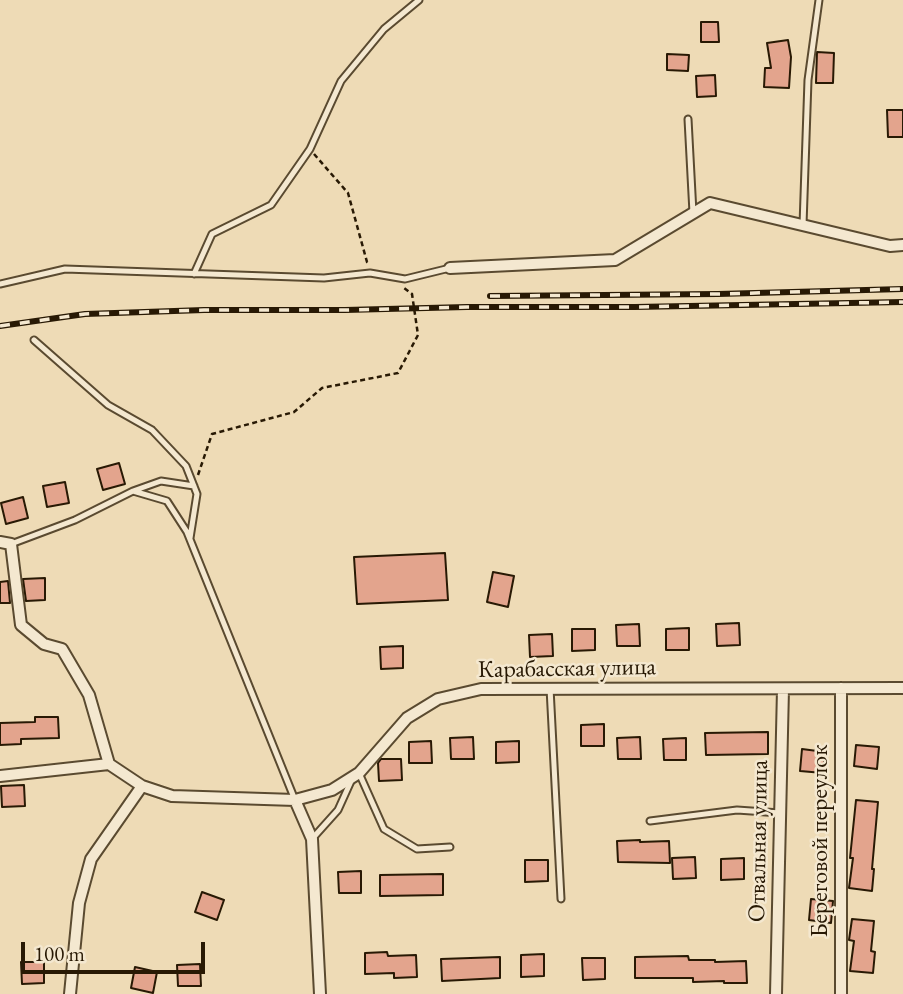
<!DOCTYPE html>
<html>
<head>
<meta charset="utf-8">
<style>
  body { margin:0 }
  #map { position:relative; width:903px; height:994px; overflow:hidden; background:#eedbb6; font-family:"EB Garamond",serif }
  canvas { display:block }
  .scale { position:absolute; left:21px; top:942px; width:184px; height:32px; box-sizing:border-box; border:4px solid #281904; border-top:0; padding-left:9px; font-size:21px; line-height:24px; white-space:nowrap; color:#281904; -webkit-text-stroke:5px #f4e8d0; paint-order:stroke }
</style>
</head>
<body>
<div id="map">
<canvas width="903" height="994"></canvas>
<div class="scale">100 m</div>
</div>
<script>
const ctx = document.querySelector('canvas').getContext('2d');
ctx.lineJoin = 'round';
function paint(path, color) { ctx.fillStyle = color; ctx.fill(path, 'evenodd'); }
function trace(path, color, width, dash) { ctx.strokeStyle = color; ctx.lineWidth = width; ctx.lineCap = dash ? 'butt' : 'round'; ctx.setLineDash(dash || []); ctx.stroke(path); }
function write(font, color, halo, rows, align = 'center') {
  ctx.font = font + ' "EB Garamond",serif'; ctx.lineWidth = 5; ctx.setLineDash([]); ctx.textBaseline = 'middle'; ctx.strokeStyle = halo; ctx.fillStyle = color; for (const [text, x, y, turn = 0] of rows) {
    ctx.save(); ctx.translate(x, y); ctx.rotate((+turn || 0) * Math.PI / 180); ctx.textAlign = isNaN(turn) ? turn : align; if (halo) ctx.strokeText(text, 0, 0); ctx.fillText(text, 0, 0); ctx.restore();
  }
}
const building = new Path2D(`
  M 701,22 L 718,22 L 719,42 L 701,42 Z
  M 788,40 L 791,57 L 789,88 L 764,87 L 765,68 L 771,68 L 767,43 Z
  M 817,52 L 834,53 L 833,83 L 816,83 Z
  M 667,54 L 689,55 L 688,71 L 667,70 Z
  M 715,75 L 716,96 L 697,97 L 696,76 Z
  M 887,110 L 903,110 L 903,137 L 888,137 Z
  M 119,463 L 125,484 L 103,490 L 97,469 Z
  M 65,482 L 69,503 L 47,507 L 43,486 Z
  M 23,497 L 28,518 L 6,524 L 1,503 Z
  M 445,553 L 448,600 L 357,604 L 354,557 Z
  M 493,572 L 514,576 L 508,607 L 487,602 Z
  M 45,578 L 45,600 L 26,601 L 23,579 Z
  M 8,581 L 10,603 L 0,603 L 0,582 Z
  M 739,623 L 740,645 L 717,646 L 716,624 Z
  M 639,624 L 640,646 L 617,646 L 616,625 Z
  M 689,628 L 689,650 L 666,650 L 666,629 Z
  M 572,629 L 595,629 L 595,650 L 572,651 Z
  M 552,634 L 553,656 L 530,657 L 529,635 Z
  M 403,646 L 403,668 L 381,669 L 380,647 Z
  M 35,717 L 58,717 L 59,738 L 21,739 L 21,744 L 0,745 L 0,723 L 35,722 Z
  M 604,724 L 604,746 L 581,746 L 581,725 Z
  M 768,732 L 768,754 L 706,755 L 705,733 Z
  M 473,737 L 474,759 L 451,759 L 450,738 Z
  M 640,737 L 641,759 L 618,759 L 617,738 Z
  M 686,738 L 686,760 L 664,760 L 663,739 Z
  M 431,741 L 432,763 L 409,763 L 409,742 Z
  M 519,741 L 519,762 L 496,763 L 496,742 Z
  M 856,745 L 879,747 L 877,769 L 854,766 Z
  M 802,749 L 825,752 L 823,773 L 800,771 Z
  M 381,759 L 401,759 L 402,780 L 379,781 L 378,763 Z
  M 24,785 L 25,806 L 2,807 L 1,786 Z
  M 856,800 L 878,802 L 872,869 L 874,869 L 872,891 L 849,888 L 853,858 L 850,858 Z
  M 640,840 L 640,842 L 669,841 L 670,863 L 618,862 L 617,841 Z
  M 695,857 L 696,878 L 673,879 L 672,858 Z
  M 744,858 L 744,879 L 721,880 L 721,859 Z
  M 525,860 L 548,860 L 548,881 L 525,882 Z
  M 361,871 L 361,893 L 339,893 L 338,872 Z
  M 443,874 L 443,895 L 380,896 L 380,875 Z
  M 202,892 L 224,900 L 217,920 L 195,912 Z
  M 811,899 L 833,901 L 831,923 L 809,920 Z
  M 852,919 L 874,921 L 871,951 L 875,952 L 873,973 L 850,971 L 854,941 L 849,940 Z
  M 387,952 L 388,956 L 416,955 L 417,977 L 394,978 L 394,973 L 365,974 L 365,953 Z
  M 544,954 L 544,976 L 521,977 L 521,955 Z
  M 688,956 L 689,960 L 715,960 L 715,962 L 746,961 L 747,983 L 724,983 L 724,981 L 693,982 L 693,978 L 635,978 L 635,957 Z
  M 500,957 L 500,978 L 442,981 L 441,959 Z
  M 582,958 L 605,958 L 605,979 L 583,980 Z
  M 21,962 L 44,962 L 44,983 L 22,984 Z
  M 200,964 L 201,986 L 178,986 L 177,965 Z
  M 135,967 L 157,972 L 153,993 L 131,988 Z`);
paint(building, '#e3a48d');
trace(building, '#281904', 2);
const lane = new Path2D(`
  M 688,119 L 693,213
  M 803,225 L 808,80 L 819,0
  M 194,274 L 212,234 L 271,205 L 310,149 L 341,81 L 384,29 L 419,0
  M 0,284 L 65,269 L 324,278 L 370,273 L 405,279 L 450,268
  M 34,340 L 108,405 L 152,430 L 186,466 L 197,494 L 190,538
  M 133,491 L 161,481 L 194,486
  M 11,544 L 75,520 L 133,491 L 167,501 L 187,532 L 295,800
  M 550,688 L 561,899
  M 359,773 L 384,829 L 417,849 L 450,847
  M 650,821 L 737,810 L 780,813
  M 312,839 L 338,810 L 352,779`);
const street = new Path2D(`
  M 450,268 L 615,260 L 710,203 L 890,246 L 903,245
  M 0,542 L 11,544 L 21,625 L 44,644 L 62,649 L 89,695 L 109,764
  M 109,764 L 142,786 L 172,796 L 295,800 L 332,790 L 359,773 L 407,718 L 438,699 L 481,689 L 903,688
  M 0,776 L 109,764
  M 295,800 L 312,839 L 320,994
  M 70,994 L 79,903 L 91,859 L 142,786
  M 776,994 L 783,689
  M 841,994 L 841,688`);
trace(lane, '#5a4a30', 9);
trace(street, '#5a4a30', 14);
trace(new Path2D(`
  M 314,154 L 348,193 L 367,262 L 370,264
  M 198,475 L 212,434 L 294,412 L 322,388 L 398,373 L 418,335 L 412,294 L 404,288`), '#281904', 2.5, [5, 3.5]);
trace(lane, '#f4e8d0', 5);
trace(street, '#f4e8d0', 10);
const rail = new Path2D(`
  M 490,296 L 718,294 L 903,289
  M 0,326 L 85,314 L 204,310 L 345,310 L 467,307 L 635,307 L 903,302`);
trace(rail, '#281904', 6);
trace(rail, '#f4e8d0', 3.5, [10]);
write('24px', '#281904', '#f4e8d0', [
  ["Карабасская улица",567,669,-1],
  ["Отвальная улица",759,841,-89],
  ["Береговой переулок",820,841,-90]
]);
</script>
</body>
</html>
